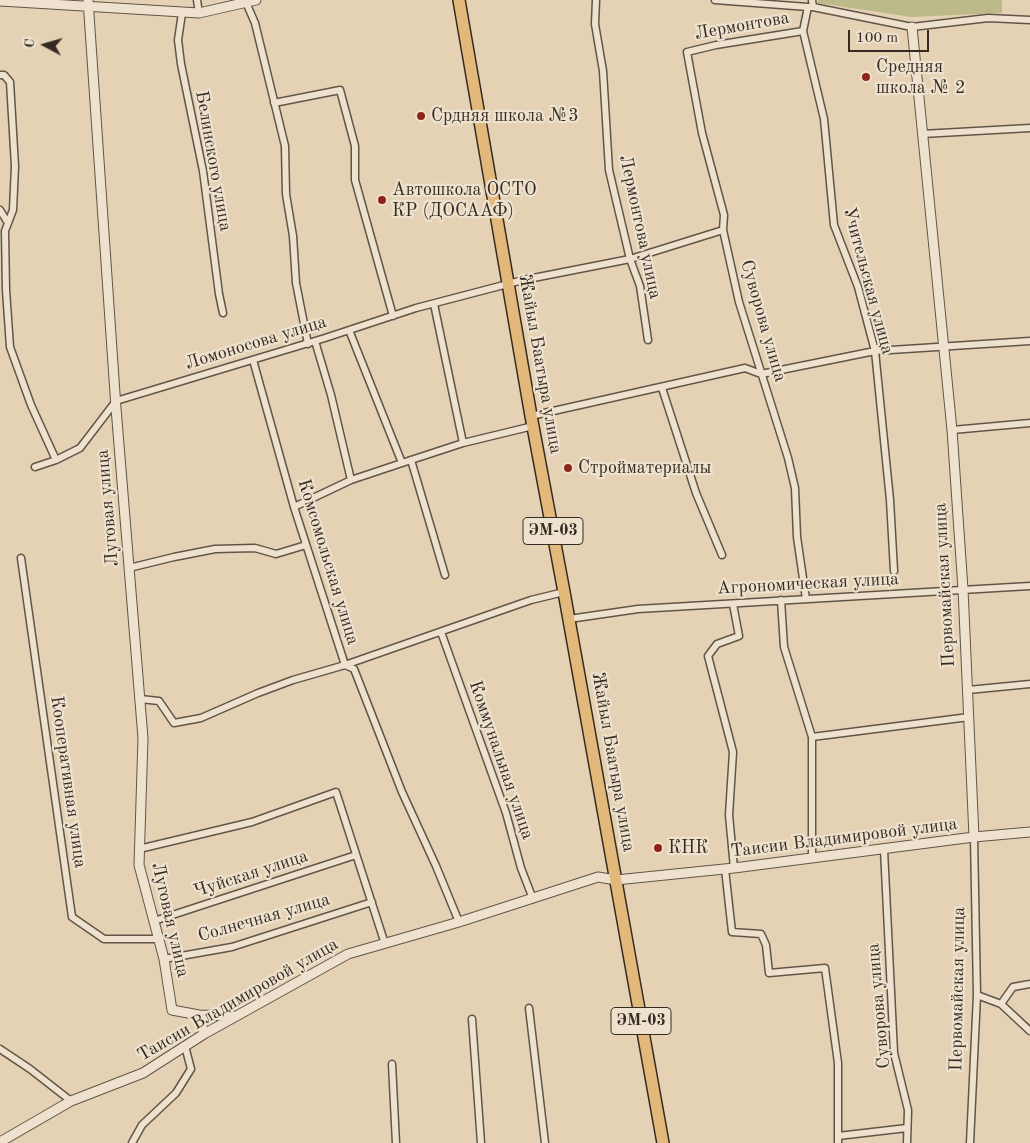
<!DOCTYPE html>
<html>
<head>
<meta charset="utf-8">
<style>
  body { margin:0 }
  #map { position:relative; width:1030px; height:1143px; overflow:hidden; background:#e5d2b5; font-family:"Old Standard TT",serif }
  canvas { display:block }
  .north { position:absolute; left:20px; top:20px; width:50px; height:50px; -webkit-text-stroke:4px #eee2cf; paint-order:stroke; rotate:276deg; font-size:14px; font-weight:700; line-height:20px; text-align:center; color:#362b22 }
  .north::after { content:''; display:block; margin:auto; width:18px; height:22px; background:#362b22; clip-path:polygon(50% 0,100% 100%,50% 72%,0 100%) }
  .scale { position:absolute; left:848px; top:30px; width:81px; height:22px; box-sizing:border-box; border:2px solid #362b22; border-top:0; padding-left:6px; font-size:15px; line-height:18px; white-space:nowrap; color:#362b22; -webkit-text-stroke:4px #eee2cf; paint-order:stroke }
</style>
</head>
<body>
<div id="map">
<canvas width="1030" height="1143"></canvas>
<div class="north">С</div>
<div class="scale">100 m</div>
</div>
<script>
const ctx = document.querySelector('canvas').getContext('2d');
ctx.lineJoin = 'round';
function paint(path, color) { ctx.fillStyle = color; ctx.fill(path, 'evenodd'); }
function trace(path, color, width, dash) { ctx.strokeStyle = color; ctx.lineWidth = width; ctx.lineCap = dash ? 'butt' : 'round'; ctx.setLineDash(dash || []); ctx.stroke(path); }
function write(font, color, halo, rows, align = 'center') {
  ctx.font = font + ' "Old Standard TT",serif'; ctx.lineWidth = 4.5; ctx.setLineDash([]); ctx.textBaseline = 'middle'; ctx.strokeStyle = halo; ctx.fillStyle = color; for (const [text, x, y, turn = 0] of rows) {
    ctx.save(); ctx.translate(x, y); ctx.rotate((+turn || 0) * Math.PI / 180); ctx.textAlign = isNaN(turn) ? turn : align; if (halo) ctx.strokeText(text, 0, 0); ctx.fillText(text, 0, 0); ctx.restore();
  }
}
paint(new Path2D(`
  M 818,0 L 1002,0 L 1002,13 L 911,17 L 818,3 Z`), '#bcba88');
const minor = new Path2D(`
  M 197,0 L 199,13
  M 245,0 L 255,23 L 285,146 L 286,194 L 293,236 L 296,283 L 308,344
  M 596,0 L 595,24 L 603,71 L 609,170 L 630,259 L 640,286 L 648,340
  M 715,0 L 808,7
  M 812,0 L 813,7 L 912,27 L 988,18 L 1030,20
  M 813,7 L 808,7 L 803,31 L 824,119 L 834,225 L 858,287 L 875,351 L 890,500 L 894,571
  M 182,13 L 178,40 L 181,64 L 203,171 L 219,294 L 223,313
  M 803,31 L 716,45 L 687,52 L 702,133 L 724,215 L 723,230 L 739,302 L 788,458 L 795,488 L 797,537 L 806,599
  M 0,75 L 4,75 L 10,82 L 15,166 L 13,210 L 5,231 L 6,290 L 10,347 L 31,405 L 56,460
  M 274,103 L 340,90 L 355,146 L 355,180 L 393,316
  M 922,134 L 1030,128
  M 0,210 L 8,223
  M 434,304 L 463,443
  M 349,330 L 402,463
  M 315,341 L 331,395 L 351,480
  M 253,360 L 294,507 L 345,665 L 354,669 L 402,792 L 436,866 L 459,922
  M 662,388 L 696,493 L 722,555
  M 531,416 L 745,368 L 761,374 L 875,351 L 1030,341
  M 952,430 L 1030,423
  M 411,460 L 445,575
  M 35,467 L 56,460 L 80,448 L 116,401 L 325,338 L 416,308 L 523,280 L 630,259 L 723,230
  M 294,507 L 351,480 L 402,463 L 463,443 L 533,426
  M 21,558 L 72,917 L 104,939 L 159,939
  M 129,568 L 174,557 L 215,549 L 255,548 L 276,554 L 306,545
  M 781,600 L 784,647 L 812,737 L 812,858
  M 733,604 L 739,636 L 717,644 L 708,656 L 733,752 L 729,815 L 734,868
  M 569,619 L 638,609 L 1030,586
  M 441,632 L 506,813 L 521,868 L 533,899
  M 968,690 L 1030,684
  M 140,699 L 159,701 L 174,723 L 201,718 L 258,693 L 293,680 L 345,665 L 531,600 L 564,592
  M 812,737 L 969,717
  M 139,849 L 252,822 L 336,792 L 385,944
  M 884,850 L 894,1053 L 908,1110 L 907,1143
  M 725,869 L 732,932 L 761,934 L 766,945 L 769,973 L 825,968 L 838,1063 L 838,1143
  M 154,921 L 356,855
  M 164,959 L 232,947 L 372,902
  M 977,995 L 1001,1004 L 1030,1031
  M 1001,1004 L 1013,987 L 1030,984
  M 529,1008 L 545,1143
  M 472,1019 L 481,1143
  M 0,1049 L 30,1069 L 71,1101
  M 392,1064 L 396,1143
  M 838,1136 L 907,1128
  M 132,1143 L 142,1125 L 176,1093 L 191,1069 L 185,1046
  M 970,1143 L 977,995 L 974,837`);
const tertiary = new Path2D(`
  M 88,0 L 116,408 L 143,738 L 139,865 L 164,959 L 172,1010 L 199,1015 L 235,1016
  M 0,1 L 199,13 L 256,0
  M 912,27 L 952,430 L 963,589 L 974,837
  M 199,1015 L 204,1034
  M 0,1142 L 71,1101 L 143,1073 L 204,1034 L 348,954 L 459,922 L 598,877 L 616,880 L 734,868 L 974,837 L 1030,832`);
const trunk = new Path2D(`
  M 459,0 L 531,416 L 564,592 L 663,1143`);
trace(minor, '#625547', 9);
trace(tertiary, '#625547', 11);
trace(trunk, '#362b22', 14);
trace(minor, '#eee2cf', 6);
trace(tertiary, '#eee2cf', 9);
trace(trunk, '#e2b97a', 11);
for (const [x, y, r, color] of [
  [866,77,5,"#8f2418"],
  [421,116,5,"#8f2418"],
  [382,200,5,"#8f2418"],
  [568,468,5,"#8f2418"],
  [658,848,5,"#8f2418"]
]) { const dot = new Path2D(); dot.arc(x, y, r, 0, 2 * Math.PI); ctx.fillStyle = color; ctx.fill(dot); trace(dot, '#eee2cf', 2); }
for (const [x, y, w] of [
  [553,531,60],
  [641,1021,60]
]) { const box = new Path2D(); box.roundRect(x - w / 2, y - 13.5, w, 27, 4); ctx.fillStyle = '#eee2cf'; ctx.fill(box); trace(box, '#362b22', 1); }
write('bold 16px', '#362b22', null, [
  ["ЭМ-03",553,531],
  ["ЭМ-03",641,1021]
]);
write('18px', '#362b22', '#eee2cf', [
  ["Лермонтова",742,26,-10],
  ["Белинского улица",213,161,80],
  ["Лермонтова улица",640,227,78],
  ["Учительская улица",868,281,75],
  ["Суворова улица",763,321,74],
  ["Ломоносова улица",256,343,-17],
  ["Жайыл Баатыра улица",540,364,80],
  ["Луговая улица",108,508,-95],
  ["Комсомольская улица",328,562,73],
  ["Агрономическая улица",808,584,-3],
  ["Первомайская улица",945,585,-93],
  ["Коммунальная улица",501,760,71],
  ["Жайыл Баатыра улица",613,762,80],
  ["Кооперативная улица",68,782,82],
  ["Таисии Владимировой улица",844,838,-7],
  ["Чуйская улица",251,874,-18],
  ["Солнечная улица",264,918,-16],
  ["Луговая улица",170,920,77],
  ["Первомайская улица",958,989,-89],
  ["Таисии Владимировой улица",238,1000,-30],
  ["Суворова улица",879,1006,-95]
]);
write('18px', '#362b22', '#eee2cf', [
  ["Средняя",876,67],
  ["школа № 2",876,88],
  ["Срдняя школа №3",431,116],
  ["Автошкола ОСТО",392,190],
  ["КР (ДОСААФ)",392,211],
  ["Стройматериалы",578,468],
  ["КНК",668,848]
], 'left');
</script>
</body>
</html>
